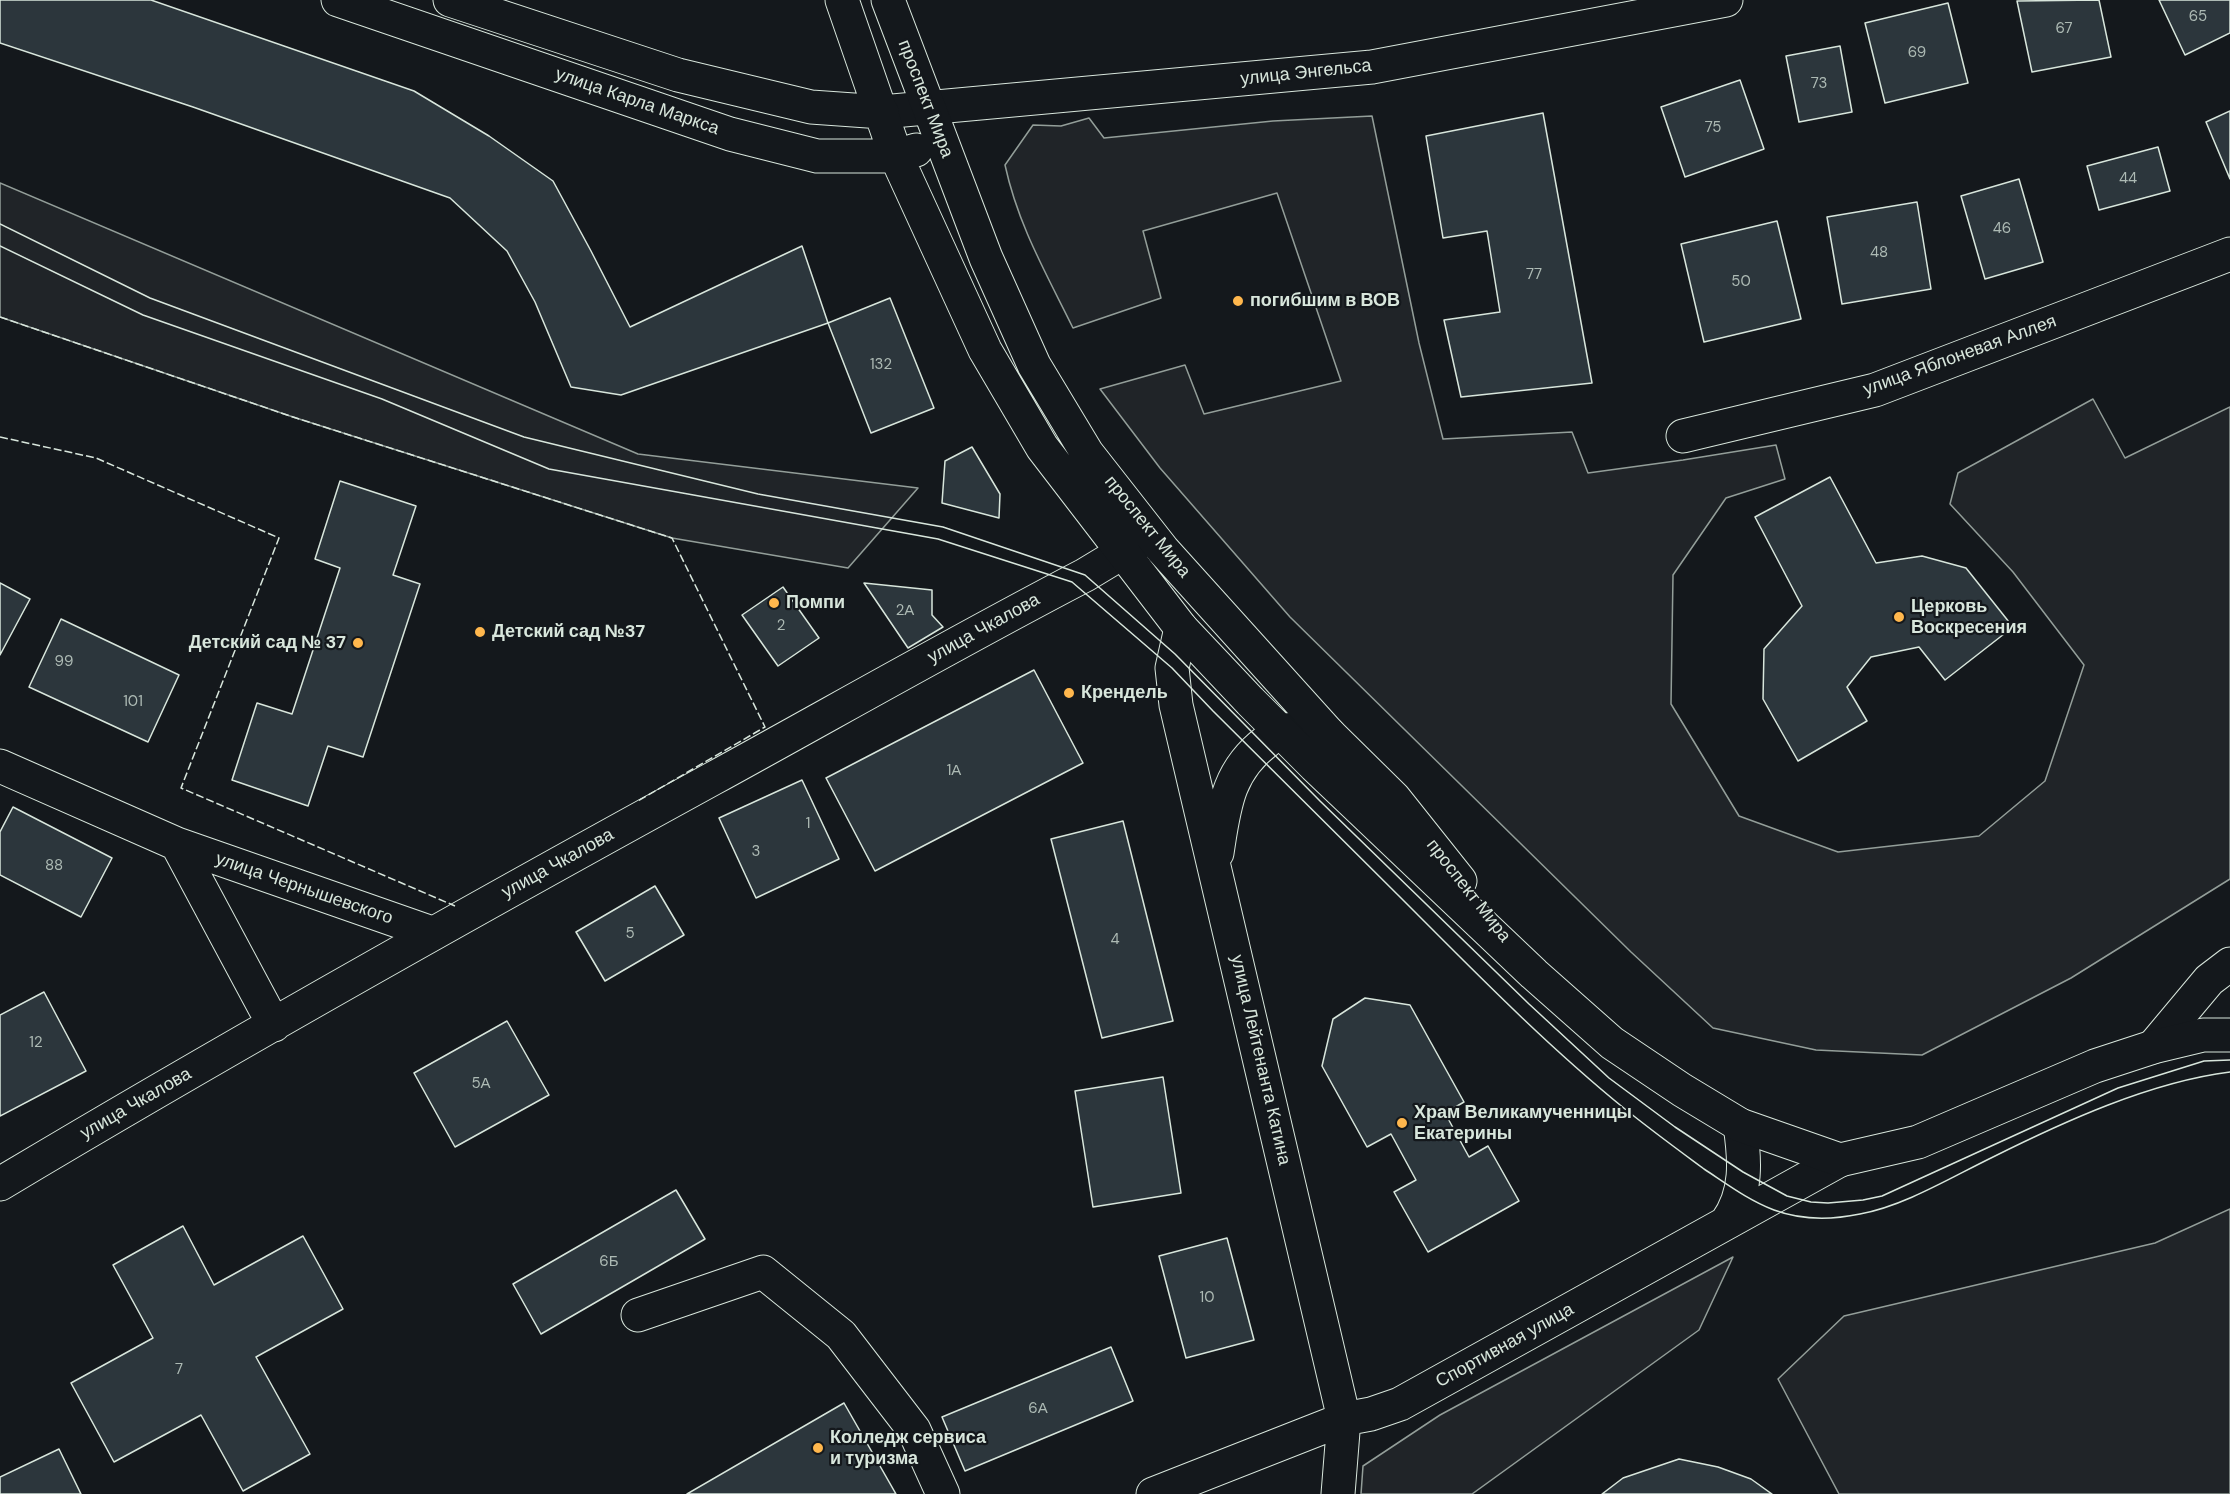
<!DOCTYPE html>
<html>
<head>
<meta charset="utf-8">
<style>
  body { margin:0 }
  canvas { display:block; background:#14181c }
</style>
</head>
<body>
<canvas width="2230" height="1494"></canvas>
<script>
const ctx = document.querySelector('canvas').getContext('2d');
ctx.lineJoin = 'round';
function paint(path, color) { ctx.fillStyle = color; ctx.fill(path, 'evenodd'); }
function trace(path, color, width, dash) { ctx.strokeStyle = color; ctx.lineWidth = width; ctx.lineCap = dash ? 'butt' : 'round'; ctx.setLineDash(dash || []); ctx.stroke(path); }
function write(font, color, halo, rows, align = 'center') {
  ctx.font = font + ' "DM Sans",sans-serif'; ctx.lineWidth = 4.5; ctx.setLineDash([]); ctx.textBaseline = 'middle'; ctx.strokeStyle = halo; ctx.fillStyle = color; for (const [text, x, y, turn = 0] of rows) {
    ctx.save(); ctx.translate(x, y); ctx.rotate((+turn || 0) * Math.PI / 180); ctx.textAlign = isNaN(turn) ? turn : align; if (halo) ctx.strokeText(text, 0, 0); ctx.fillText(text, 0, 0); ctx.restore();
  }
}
const green = new Path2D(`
  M 1372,116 L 1419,343 L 1443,439 L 1572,432 L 1588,473 L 1683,460 L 1776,445 L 1785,479 L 1726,498 L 1673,575 L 1671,704 L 1739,816 L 1838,852 L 1979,836 L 2045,781 L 2084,665 L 2013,572 L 1950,504 L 1958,473 L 2093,399 L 2125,458 L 2230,407 L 2230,879 L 2071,978 L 1922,1055 L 1816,1050 L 1713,1028 L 1631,952 L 1290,617 L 1160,468 L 1100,389 L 1185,365 L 1204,414 L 1341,381 L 1277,193 L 1143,231 L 1161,298 L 1073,328 C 1046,273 1018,225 1005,165 L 1033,125 L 1061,126 L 1089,118 L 1104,138 L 1273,121 Z
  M 0,183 L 638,454 L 918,488 L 848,568 L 672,538 L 293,417 L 0,317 Z
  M 2230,1209 L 2230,1494 L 1839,1494 L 1778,1379 L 1844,1316 L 2155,1243 Z
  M 1733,1257 L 1699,1330 L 1472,1494 L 1361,1494 L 1363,1466 L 1440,1415 Z`);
paint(green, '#202428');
trace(green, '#939e99', 1.5);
const building = new Path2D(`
  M 0,0 L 151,0 L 414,91 L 489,136 L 553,181 L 591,251 L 630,327 L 802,246 L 828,323 L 621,395 L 571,387 L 535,302 L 507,251 L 450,198 L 193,107 L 0,43 Z
  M 2099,0 L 2111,57 L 2032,72 L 2017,1 Z
  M 2159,0 L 2230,0 L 2230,33 L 2185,55 Z
  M 1948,3 L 1968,83 L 1885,103 L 1865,23 Z
  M 1840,46 L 1852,112 L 1799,122 L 1786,56 Z
  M 1740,80 L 1764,149 L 1685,177 L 1661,107 Z
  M 2230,111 L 2230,179 L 2206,122 Z
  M 1543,113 L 1592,383 L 1461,397 L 1444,320 L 1500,312 L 1487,231 L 1443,238 L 1426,136 Z
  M 2158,147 L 2170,191 L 2099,210 L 2087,166 Z
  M 2019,179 L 2043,262 L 1985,279 L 1961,196 Z
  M 1917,202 L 1931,289 L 1842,304 L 1827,217 Z
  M 1777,221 L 1801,319 L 1704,342 L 1681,244 Z
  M 890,298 L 934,408 L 871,433 L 828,323 Z
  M 972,447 L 1000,494 L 999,518 L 942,503 L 945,461 Z
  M 1830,477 L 1876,563 L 1922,556 L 1966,568 L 2013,627 L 1945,680 L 1919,647 L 1871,657 L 1847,687 L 1867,721 L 1798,761 L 1763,699 L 1764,649 L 1802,606 L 1755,517 Z
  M 340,481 L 416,506 L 393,575 L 420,584 L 363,757 L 328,746 L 308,806 L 232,780 L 257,703 L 292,714 L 340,568 L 315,559 Z
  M 0,583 L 30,599 L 0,655 Z
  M 864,583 L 932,590 L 932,615 L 943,627 L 908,648 Z
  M 783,587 L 819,638 L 778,666 L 742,615 Z
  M 61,619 L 179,675 L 148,742 L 29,687 Z
  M 1034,670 L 1083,763 L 875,871 L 826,778 Z
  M 802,780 L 839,859 L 756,898 L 719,818 Z
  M 13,807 L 112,858 L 81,917 L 0,875 L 0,832 Z
  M 1123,821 L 1173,1021 L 1102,1038 L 1051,839 Z
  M 655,886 L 684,935 L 605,981 L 576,932 Z
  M 44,992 L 86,1071 L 0,1116 L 0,1015 Z
  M 1365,998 L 1410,1005 L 1464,1102 L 1445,1113 L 1469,1157 L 1488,1146 L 1519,1201 L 1428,1252 L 1394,1192 L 1416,1180 L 1391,1134 L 1367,1147 L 1322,1066 L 1333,1019 Z
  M 507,1021 L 549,1095 L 455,1147 L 414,1073 Z
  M 1163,1077 L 1181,1193 L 1093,1207 L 1075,1091 Z
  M 676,1190 L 705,1239 L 541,1334 L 513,1284 Z
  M 183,1226 L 214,1285 L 303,1236 L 343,1309 L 256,1357 L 310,1454 L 243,1491 L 201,1415 L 114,1462 L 71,1383 L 153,1338 L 113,1265 Z
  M 1227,1238 L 1254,1340 L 1186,1358 L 1159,1256 Z
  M 1111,1347 L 1133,1401 L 965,1471 L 942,1417 Z
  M 844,1403 L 896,1494 L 687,1494 Z
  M 59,1449 L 81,1494 L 0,1494 L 0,1477 Z
  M 1679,1459 L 1718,1467 L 1751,1479 L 1772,1494 L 1602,1494 L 1623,1478 Z`);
paint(building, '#2c363c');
trace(building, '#d8e6dc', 1.5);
const minor = new Path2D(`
  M 882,112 L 1372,67 L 1726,0
  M 1683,436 L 1875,390 L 2230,254
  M 1181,628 L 1172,668 L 1176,705 L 1344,1419 L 1338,1494
  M 0,766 L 177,844 L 432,933
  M 177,844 L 274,1025
  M 1217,853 C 1224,808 1227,771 1267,741 C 1271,737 1277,732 1282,731 C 1298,727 1313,731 1329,734
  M 2153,1047 L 2209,980 L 2230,964
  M 0,1184 C 234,1044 473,910 712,779 C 836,711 960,640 1085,575 L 1148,537
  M 1726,1223 C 1748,1193 1745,1159 1740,1125
  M 638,1315 L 763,1272 L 841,1335 L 914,1430 L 943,1494
  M 1153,1494 L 1344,1419 L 1371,1414 L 1400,1404 L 1840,1160`);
const major = new Path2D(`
  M 338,0 L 730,134 L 817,156 L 896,156 L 916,150
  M 450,0 L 678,75 L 811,107 L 882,112
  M 842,0 L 896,156 L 985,350 L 1042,447 L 1181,628 L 1250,701 L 1315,766 L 1534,974 L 1612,1043 L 1682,1090 L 1740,1125 L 1840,1160 L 1918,1142 L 2095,1066 L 2153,1047 L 2203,1035 L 2230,1035
  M 888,0 L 986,258 L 1034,365 L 1087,453 L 1163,550 L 1329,734 L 1394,798 L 1460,881`);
trace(minor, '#d8e6dc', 35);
trace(major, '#d8e6dc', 35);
trace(minor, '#14181c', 33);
trace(major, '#14181c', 33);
trace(new Path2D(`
  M 0,224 L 150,298 L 524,437 L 758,494 L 943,527 L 1085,575 L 1175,654 L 1320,801 L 1529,1004 L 1609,1078 L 1675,1127 L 1743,1172 L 1787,1196 L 1811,1202 L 1828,1203 L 1863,1200 L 1882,1196 L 2118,1088 L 2204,1061 L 2230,1060
  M 0,246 L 143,315 L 382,399 L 549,469 L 938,539 L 1072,582 L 1172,668 L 1213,711 C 1276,774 1340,837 1403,900 C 1475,972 1545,1044 1625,1109 C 1651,1130 1677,1149 1704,1169 C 1727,1184 1748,1200 1774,1210 C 1801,1220 1831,1220 1860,1214 C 1904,1206 1950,1178 1991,1158 C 2063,1122 2150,1082 2230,1072`), '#d8e6dc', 1.5);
trace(new Path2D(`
  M 0,317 L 293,417 L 672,538 L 765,727 L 638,801
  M 0,437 L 96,458 L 279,538 L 181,788 L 455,906`), '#d8e6dc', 1.5, [8, 3]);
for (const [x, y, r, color] of [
  [1238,301,6,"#ffb74d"],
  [774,603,6,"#ffb74d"],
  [1899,617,6,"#ffb74d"],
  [480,632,6,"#ffb74d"],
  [358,643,6,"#ffb74d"],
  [1069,693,6,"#ffb74d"],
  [1402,1123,6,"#ffb74d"],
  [818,1448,6,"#ffb74d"]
]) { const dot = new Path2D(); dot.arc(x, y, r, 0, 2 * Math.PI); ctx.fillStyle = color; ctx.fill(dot); trace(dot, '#14181c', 2); }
write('15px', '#adbab4', null, [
  ["65",2198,17],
  ["67",2064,29],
  ["69",1917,53],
  ["73",1819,84],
  ["75",1713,128],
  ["44",2128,179],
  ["46",2002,229],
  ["48",1879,253],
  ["77",1534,275],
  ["50",1741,282],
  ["132",881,365],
  ["2А",905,611],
  ["2",781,626],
  ["99",64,662],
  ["101",133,702],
  ["1А",954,771],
  ["1",808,824],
  ["3",756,852],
  ["88",54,866],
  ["5",630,934],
  ["4",1115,940],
  ["12",36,1043],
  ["5А",481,1084],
  ["6Б",609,1262],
  ["10",1207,1298],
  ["7",179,1370],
  ["6А",1038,1409]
]);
write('18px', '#d8e6dc', '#14181c', [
  ["улица Энгельса",1306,73,-6],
  ["проспект Мира",925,99,69],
  ["улица Карла Маркса",637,102,19],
  ["улица Яблоневая Аллея",1960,356,-20],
  ["проспект Мира",1147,527,51],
  ["улица Чкалова",984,629,-29],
  ["улица Чкалова",558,864,-29],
  ["улица Чернышевского",304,889,19],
  ["проспект Мира",1468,891,52],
  ["улица Лейтенанта Катина",1260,1060,77],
  ["улица Чкалова",136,1104,-30],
  ["Спортивная улица",1505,1346,-29]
]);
write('bold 18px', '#d8e6dc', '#14181c', [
  ["погибшим в ВОВ",1250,301],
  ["Помпи",786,603],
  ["Церковь",1911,607],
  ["Воскресения",1911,628],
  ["Детский сад №37",492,632],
  ["Детский сад № 37",346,643,"right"],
  ["Крендель",1081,693],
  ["Храм Великамученницы",1414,1113],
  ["Екатерины",1414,1134],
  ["Колледж сервиса",830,1438],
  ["и туризма",830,1459]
], 'left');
</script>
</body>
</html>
